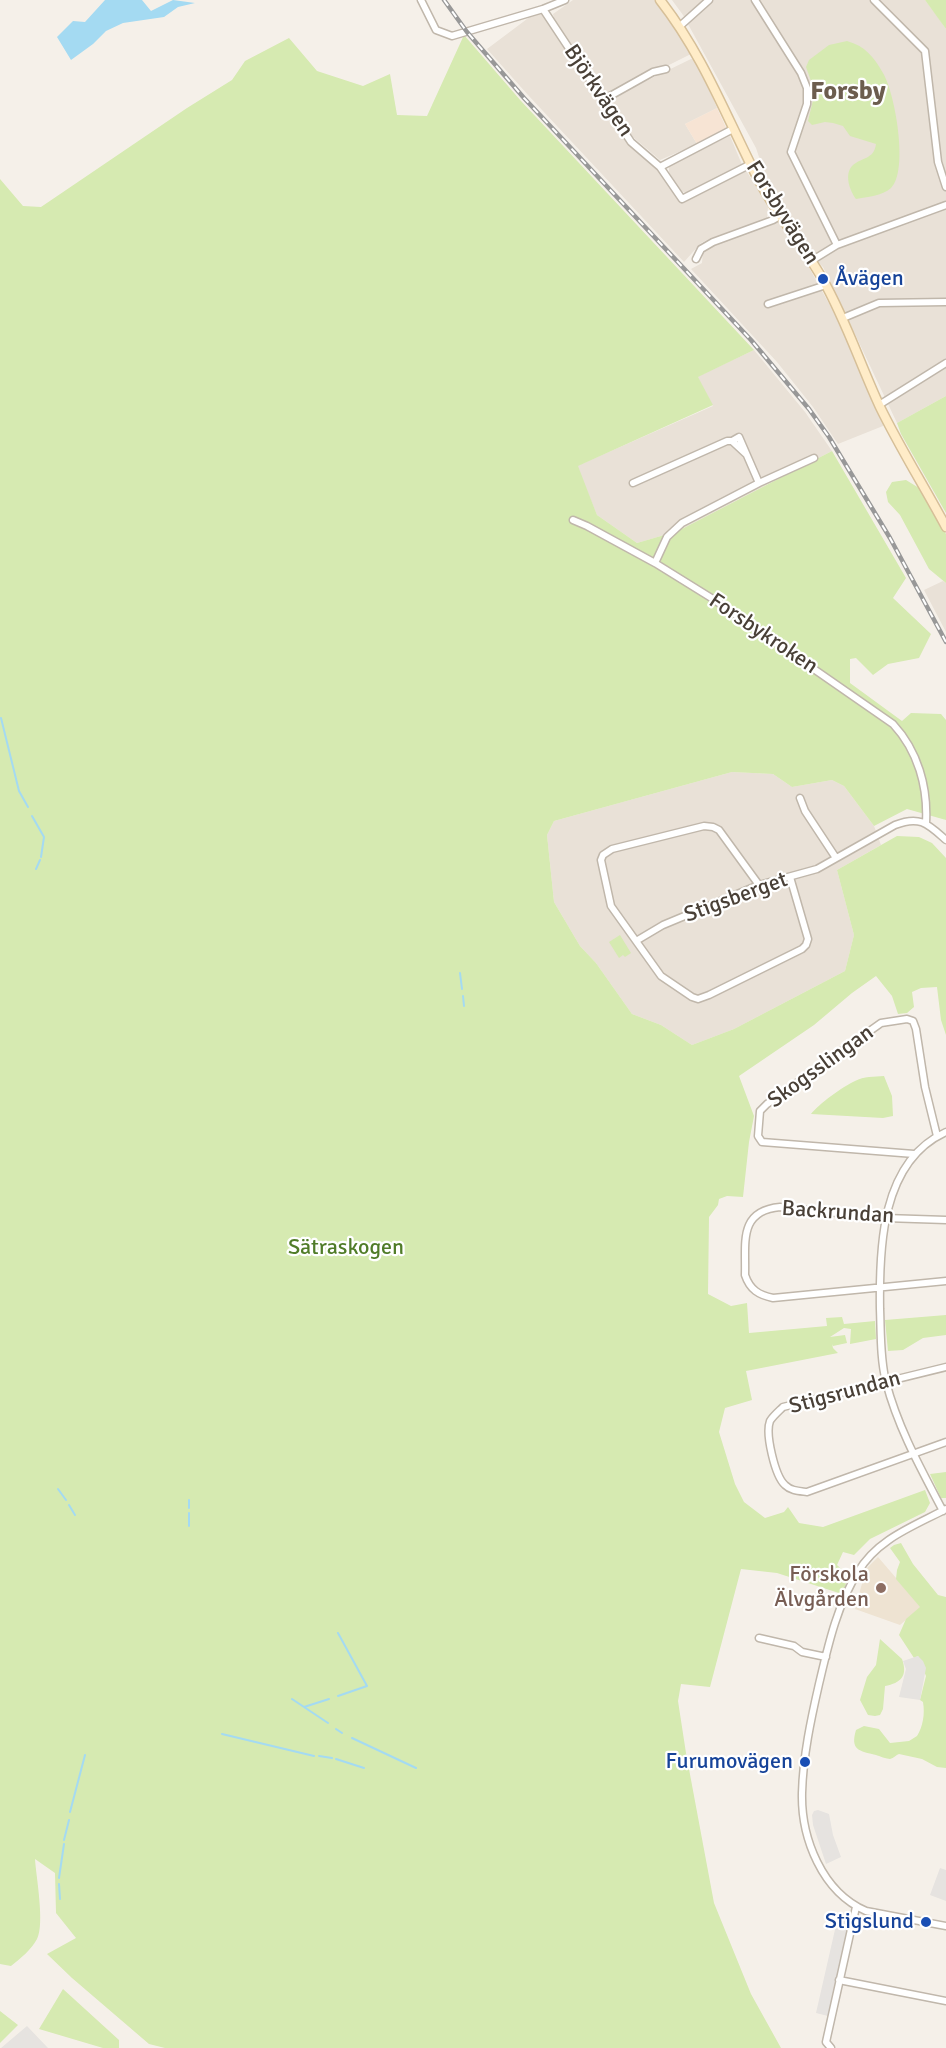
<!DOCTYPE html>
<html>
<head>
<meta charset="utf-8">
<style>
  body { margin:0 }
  canvas { display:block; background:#f5f0e9 }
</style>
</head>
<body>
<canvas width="946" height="2048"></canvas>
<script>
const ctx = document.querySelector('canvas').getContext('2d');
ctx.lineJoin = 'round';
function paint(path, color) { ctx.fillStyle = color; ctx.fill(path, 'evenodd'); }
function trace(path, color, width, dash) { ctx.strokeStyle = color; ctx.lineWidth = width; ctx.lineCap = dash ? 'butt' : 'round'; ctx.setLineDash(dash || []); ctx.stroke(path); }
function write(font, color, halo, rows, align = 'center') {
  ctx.font = font + ' Signika,sans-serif'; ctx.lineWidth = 4.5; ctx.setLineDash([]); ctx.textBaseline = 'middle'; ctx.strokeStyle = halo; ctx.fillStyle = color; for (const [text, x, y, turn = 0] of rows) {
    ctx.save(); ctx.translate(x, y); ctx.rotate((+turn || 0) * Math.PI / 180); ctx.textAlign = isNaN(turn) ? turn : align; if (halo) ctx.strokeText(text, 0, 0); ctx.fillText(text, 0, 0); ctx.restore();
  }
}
paint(new Path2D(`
  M 573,0 L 655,0 L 693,53 L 665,67 L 653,70 L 607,93 L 603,92 L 576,55 L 554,18 L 553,14 Z
  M 672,0 L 925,0 L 938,17 L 946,29 L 946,396 L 897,423 L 829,279 L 823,267 L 813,257 L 769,187 L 756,148 L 683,15 Z
  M 541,13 L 630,145 L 659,171 L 680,202 L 743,171 L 747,172 L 768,207 L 767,218 L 709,239 L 701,243 L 684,262 L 528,95 L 487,49 L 531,16 Z
  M 691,59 L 697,60 L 717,108 L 685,124 L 697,144 L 660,160 L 633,137 L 611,104 L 615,96 Z
  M 730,136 L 743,167 L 686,193 L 680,191 L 669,172 L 669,165 Z
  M 777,222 L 782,224 L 801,253 L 838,320 L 883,421 L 883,426 L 838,444 L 813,407 L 777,362 L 691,269 L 702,263 L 703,251 L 712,244 Z
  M 754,350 L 805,412 L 832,451 L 678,531 L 637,543 L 597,515 L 577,466 L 713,406 L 697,377 Z
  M 943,581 L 946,583 L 946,632 L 924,590 Z
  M 732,772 L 773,774 L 792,787 L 832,780 L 844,786 L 874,826 L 881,845 L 837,870 L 854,935 L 845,971 L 734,1029 L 692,1045 L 661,1025 L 632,1014 L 596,963 L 580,946 L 554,902 L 547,835 L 554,821 Z`), '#e9e1d7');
paint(new Path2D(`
  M 717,108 L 727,130 L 710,140 L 697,144 L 685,124 Z`), '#f7e4d4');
paint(new Path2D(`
  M 878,1557 L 921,1607 L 900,1625 L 855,1609 L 866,1569 Z`), '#eee3d2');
paint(new Path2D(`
  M 925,0 L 946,0 L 946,29 Z
  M 464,35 L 521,101 L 754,350 L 698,377 L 713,405 L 578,466 L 597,515 L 637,543 L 678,531 L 832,451 L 906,578 L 893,598 L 931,634 L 919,658 L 888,664 L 873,675 L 856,658 L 850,659 L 850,683 L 902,721 L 911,713 L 941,714 L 946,720 L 946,820 L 907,809 L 874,826 L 844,786 L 832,780 L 792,787 L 773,774 L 732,772 L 554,821 L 547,835 L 554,902 L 580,946 L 596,963 L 632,1014 L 661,1025 L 692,1045 L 734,1029 L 845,971 L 854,935 L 837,870 L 897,836 L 919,837 L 932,843 L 946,858 L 946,1035 L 941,1020 L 937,987 L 921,988 L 912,992 L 914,1007 L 907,1013 L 898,1014 L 892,996 L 876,976 L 852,993 L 814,1025 L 739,1076 L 754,1116 L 749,1142 L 743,1197 L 727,1196 L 719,1199 L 718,1205 L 709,1217 L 708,1294 L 731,1306 L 747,1303 L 749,1333 L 827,1326 L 826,1318 L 842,1317 L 844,1324 L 875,1321 L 876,1339 L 850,1344 L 851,1329 L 844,1328 L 830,1337 L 845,1335 L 847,1343 L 833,1346 L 832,1344 L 833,1348 L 838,1353 L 746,1371 L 752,1400 L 725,1408 L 719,1432 L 735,1484 L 744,1502 L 765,1518 L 784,1512 L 788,1507 L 799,1523 L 823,1527 L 925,1490 L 930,1503 L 925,1512 L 870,1539 L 854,1555 L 843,1552 L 837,1565 L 849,1576 L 842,1594 L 777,1573 L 741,1569 L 710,1687 L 681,1684 L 678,1701 L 686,1753 L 714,1903 L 751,1994 L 781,2048 L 165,2048 L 149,2044 L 72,1978 L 47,1954 L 76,1938 L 56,1913 L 55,1873 L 35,1859 C 36,1876 45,1924 37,1939 C 31,1950 21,1958 11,1966 L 0,1964 L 0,179 L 23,206 L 41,207 L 187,108 L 232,80 L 245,61 L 289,38 L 317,71 L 363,86 L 390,74 L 397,115 L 427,116 Z
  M 847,41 C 865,46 874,57 883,73 C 895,93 909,171 891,188 C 882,196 867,197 856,199 C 850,191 844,175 852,166 C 861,157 874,160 876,144 L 850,136 L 843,126 L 833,123 L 825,122 L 812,125 L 808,121 L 815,92 L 806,67 L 809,60 L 829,45 Z
  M 946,396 L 946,513 L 901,434 L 897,423 Z
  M 906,480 L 919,488 L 946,534 L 946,583 L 929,569 L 900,515 L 888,502 L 886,492 L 892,482 Z
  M 620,935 L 631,953 L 625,957 L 623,955 L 619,958 L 609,942 Z
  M 884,1076 L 892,1096 L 893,1116 L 883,1118 L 811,1114 C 819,1104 842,1087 855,1081 C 864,1076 874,1077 884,1076 Z
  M 946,1315 L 946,1335 L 923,1338 L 903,1350 L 888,1351 L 885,1320 Z
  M 946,1472 L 946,1498 L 941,1498 L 930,1474 Z
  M 901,1543 L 913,1564 L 938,1595 L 946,1597 L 946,1768 L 937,1767 L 922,1759 L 899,1754 C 896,1755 894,1758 890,1759 C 887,1759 879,1756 876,1755 C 859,1751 850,1750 856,1730 L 864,1726 L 879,1729 L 890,1743 L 909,1741 L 917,1736 C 923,1726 925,1714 923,1702 L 920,1700 L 926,1676 L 918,1656 L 914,1658 L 899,1635 L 906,1619 L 920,1607 L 896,1579 L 897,1570 L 900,1562 L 890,1548 L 894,1545 Z
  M 880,1639 L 902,1659 C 908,1676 901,1683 885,1686 L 883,1709 L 880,1715 L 875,1716 L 868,1715 L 860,1700 L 867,1677 L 876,1665 Z
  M 63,1989 L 119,2040 L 119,2048 L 103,2048 L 39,2029 Z
  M 0,2011 L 18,2025 L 0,2043 Z`), '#d6eab1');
paint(new Path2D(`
  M 918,1656 L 923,1661 L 926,1668 L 920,1700 L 899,1697 L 906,1669 L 903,1661 Z
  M 818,1810 L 829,1814 L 833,1835 L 841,1857 L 826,1864 L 813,1825 L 812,1815 L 814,1811 Z
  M 940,1868 L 946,1870 L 946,1901 L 930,1895 Z
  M 839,1912 L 851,1914 L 828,2016 L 816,2013 Z
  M 27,2026 L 48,2048 L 1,2048 Z`), '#e6e3e0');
paint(new Path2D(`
  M 105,0 L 142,0 L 151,11 L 173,0 L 195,3 L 178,7 L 164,17 L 123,23 L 106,31 L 93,44 L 71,60 L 57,37 L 73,21 L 85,22 Z`), '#a4daf2');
trace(new Path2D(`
  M 1,718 L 19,791 L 28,807
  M 32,816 L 44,837 L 41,857
  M 36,869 L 40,860
  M 460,973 L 462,989
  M 463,996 L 464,1006
  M 58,1489 L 66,1500
  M 69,1505 L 75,1515
  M 189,1508 L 189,1500
  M 189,1513 L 189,1526
  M 338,1633 L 367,1686 L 338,1696
  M 292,1699 L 328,1723
  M 304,1707 L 329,1699
  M 336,1729 L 342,1733
  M 222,1734 L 314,1756
  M 352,1738 L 416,1768
  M 319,1756 L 332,1758
  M 336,1759 L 364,1768
  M 70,1812 L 85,1755
  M 64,1840 L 69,1820
  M 59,1878 L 64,1844
  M 59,1884 L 60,1899`), '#a4daf2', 2);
const street = new Path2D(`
  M 421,0 L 436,30 L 452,36 L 543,9 L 565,0
  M 755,0 L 801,73 L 807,88 L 807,104 L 791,152 L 837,245
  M 874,0 L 925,51 L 938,162 L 946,187
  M 543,9 L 631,142 L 660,167 L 682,199 L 751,164
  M 680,26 L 709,0
  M 603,100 L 653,72 L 666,69
  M 660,167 L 733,129
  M 696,259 L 701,249 L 713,242 L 773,220 L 780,216
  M 811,261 L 837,245 L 946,205
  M 768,304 L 826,285
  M 843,318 L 879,303 L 946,302
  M 879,405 L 946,363
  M 746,454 L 732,441 L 739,437 L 759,483
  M 814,458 L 759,483 L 682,523 L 667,537 L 655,563 L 713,599 L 893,724 C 918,751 928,787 926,823
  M 633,483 L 727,441 L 732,441
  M 573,520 L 587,526 L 655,563
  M 800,798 L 805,811 L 836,858
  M 759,885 L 719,830 L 713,827 L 704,826 L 612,849 L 603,855 L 601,860 L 611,906 L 661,976 L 692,997 L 698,999 L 709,995 L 802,949 L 806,945 L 808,939 L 790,877
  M 636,941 L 663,925 L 759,885 L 817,869 L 895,825 C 920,815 928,824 946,840
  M 914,1154 L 762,1142 L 758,1136 L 760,1111 L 767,1104 L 881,1023 L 907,1019 L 913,1021 L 916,1029 L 925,1087 L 937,1136
  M 946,1220 L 885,1218 L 780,1207 C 738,1211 746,1243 745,1275 C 750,1290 759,1295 773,1298 L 946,1281
  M 946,1367 L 783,1407 C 779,1411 773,1416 770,1421 C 765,1434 775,1476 785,1485 C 791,1491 799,1491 807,1492 L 946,1442
  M 946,1509 C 914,1526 877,1539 858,1572 C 837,1605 828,1646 819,1684 C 811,1719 803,1756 802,1793 C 801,1838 822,1892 866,1911 L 946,1926
  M 943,1511 C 921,1469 898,1428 886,1382 C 880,1358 881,1333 880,1309 C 879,1248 881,1161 946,1132
  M 759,1638 L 794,1646 L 802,1652 L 826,1657
  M 839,1980 L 946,2001
  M 831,2048 L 826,2042 L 856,1907`);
const secondary = new Path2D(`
  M 660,0 C 703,55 725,114 756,175 C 774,212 802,243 822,278 C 846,320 860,364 880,407 C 900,448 924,486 946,527`);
trace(street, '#c0b7ab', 9);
trace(secondary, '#d6bf98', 11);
trace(street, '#fff', 6);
trace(secondary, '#ffecc8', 8);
const rail = new Path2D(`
  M 444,0 L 467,32 L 524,98 L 751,340 L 809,409 L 829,437 L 890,538 L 946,642`);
trace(rail, '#989898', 4.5);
trace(rail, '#fff', 2, [7]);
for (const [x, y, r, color] of [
  [823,279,6,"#1a4fb4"],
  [881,1588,6,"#8d6e63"],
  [805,1762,6,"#1a4fb4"],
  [926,1922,6,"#1a4fb4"]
]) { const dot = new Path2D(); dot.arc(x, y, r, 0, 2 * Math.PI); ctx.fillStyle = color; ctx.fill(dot); trace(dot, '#fff', 2); }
write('22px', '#494037', '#fff', [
  ["Björkvägen",598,91,56],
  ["Forsbyvägen",782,213,58],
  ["Forsbykroken",763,634,34],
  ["Stigsberget",736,898,-20],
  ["Skogsslingan",821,1067,-36],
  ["Backrundan",838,1213,4],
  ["Stigsrundan",845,1393,-15]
]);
write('22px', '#164399', '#fff', [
  ["Åvägen",835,279,"left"],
  ["Furumovägen",793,1762],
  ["Stigslund",914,1922]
], 'right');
write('22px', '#507c28', '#fff', [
  ["Sätraskogen",346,1248]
]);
write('22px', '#785e54', '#fff', [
  ["Förskola",869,1575],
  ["Älvgården",869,1600]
], 'right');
write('bold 26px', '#6c5d4e', '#fff', [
  ["Forsby",848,92]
]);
</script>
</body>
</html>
